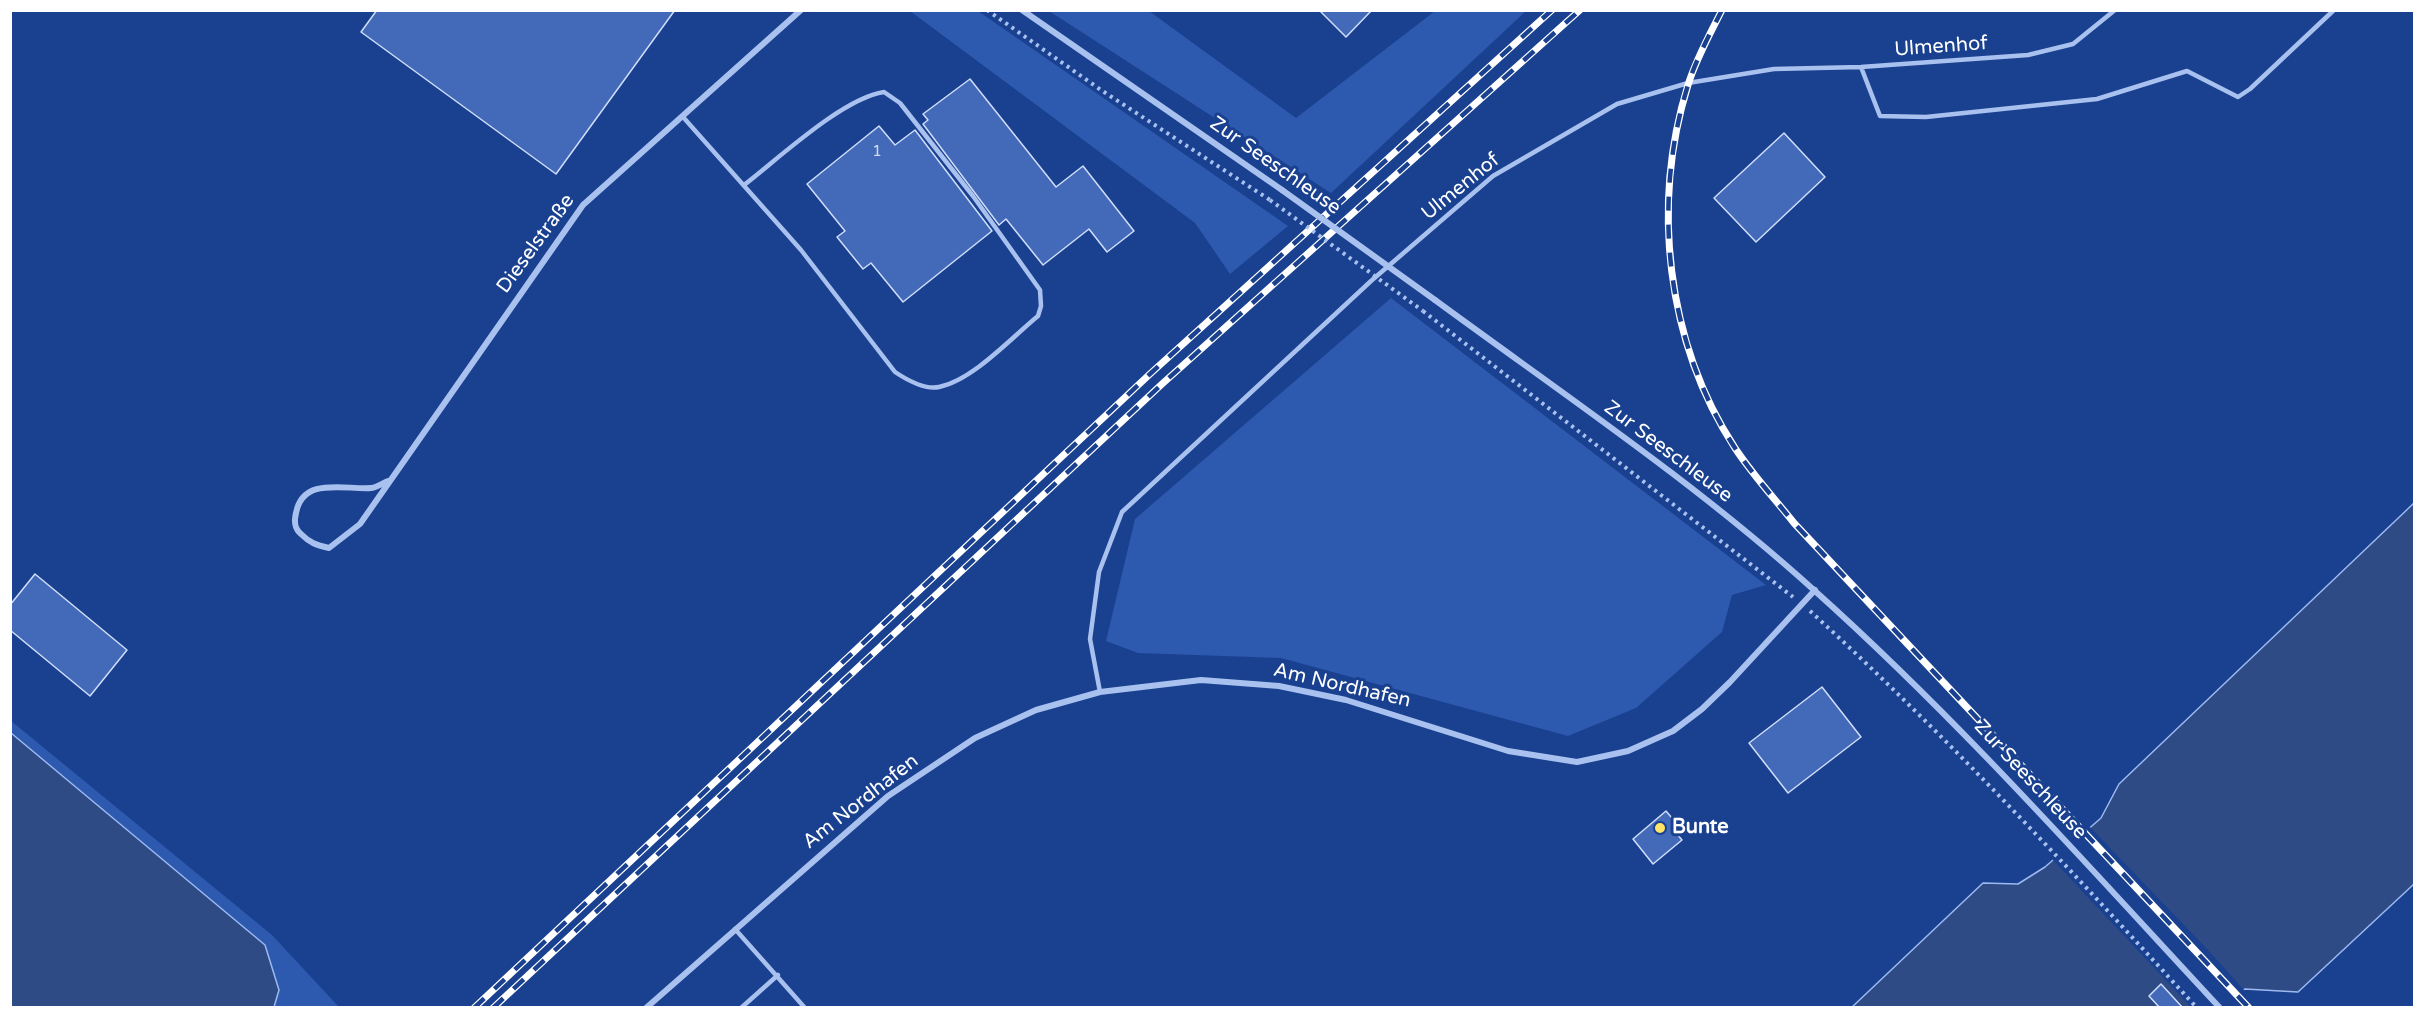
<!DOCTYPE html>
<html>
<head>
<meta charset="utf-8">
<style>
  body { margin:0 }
  #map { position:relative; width:2425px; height:1018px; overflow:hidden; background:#1a4090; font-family:"Varela Round",sans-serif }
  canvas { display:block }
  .frame { position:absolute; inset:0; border:12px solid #fff; pointer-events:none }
</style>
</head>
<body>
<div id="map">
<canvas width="2425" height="1018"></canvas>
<div class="frame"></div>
</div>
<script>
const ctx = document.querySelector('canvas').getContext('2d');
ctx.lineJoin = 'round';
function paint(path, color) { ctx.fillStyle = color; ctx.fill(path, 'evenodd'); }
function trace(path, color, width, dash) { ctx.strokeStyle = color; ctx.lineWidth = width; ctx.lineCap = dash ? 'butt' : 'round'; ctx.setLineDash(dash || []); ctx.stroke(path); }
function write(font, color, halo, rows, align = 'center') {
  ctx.font = font + ' "Varela Round",sans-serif'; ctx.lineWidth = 6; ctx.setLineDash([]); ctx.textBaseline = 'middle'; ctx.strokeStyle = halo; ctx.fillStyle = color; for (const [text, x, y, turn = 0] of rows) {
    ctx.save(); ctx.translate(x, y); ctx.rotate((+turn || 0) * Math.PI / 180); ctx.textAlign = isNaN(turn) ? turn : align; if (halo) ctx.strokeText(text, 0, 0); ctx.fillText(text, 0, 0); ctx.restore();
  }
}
paint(new Path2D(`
  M 910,11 L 978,11 L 1288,226 L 1230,274 L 1195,223 Z
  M 1049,11 L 1149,11 L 1296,118 L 1435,11 L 1526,11 L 1331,193 Z
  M 1391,298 L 1766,585 L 1732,595 L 1722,632 L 1636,708 L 1568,736 L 1281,658 L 1138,653 L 1106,641 L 1135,519 Z
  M 10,720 L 272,935 L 339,1007 L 274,1007 L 279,990 L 265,945 L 11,733 Z`), '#2d59af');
const water = new Path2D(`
  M 2414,503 L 2414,884 L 2298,992 L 2245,989 L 2216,1008 L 1851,1008 L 1983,883 L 2018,884 L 2045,867 L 2101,818 L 2119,784 Z
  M 11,733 L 265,945 L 279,990 L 274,1007 L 11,1007 Z`);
paint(water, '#2f4b86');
trace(water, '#9cbaf1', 1.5);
paint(new Path2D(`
  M 2088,825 L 2208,950 L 2246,992 L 2221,1008 L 2191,1007 L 2051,858 Z`), '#1a4090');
const building = new Path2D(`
  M 377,10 L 675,10 L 556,174 L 361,32 Z
  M 1319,10 L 1372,10 L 1346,37 Z
  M 970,79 L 1056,187 L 1083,166 L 1134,231 L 1107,252 L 1089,229 L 1043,265 L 1006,219 L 999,225 L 923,124 L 928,120 L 923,114 Z
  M 879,126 L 895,145 L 915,130 L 992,231 L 903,302 L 871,263 L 863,269 L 837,237 L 845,231 L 807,184 Z
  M 1784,133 L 1825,177 L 1756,242 L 1714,198 Z
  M 35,574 L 127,650 L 90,696 L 10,630 L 10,605 Z
  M 1822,687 L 1861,737 L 1788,793 L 1749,743 Z
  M 1666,811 L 1677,824 L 1672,828 L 1682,840 L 1653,864 L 1633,839 Z
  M 2161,984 L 2183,1008 L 2160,1008 L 2149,996 Z`);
paint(building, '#4369b9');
trace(building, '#cfdefa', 1.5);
trace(new Path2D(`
  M 987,10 L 1101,90 L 1270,200
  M 1423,311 L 1793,597
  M 1810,611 C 1947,736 2072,871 2197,1008`), '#a9c1ef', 4, [3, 4.5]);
trace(new Path2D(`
  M 1861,67 L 1880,116 L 1926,117 L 2097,99 L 2187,71 L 2238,97 L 2250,89 L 2334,10
  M 683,117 L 801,250 L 895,372 C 907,380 924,390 939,387 C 973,380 1011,338 1038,316 L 1041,306 L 1040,290 L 973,196 L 900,103 L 884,92 C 843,98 779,158 744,185
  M 1100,692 L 1090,639 L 1099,572 L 1122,512 L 1371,281 L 1493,176 L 1617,104 L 1688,83 L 1774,69 L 1861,67 L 2028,55 L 2073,44 L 2115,10
  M 735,929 L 805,1008
  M 741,1008 L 778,975`), '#a9c1ef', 4.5);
trace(new Path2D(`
  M 1022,10 L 1282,190
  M 1435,300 C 1563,394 1697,484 1815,591 C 1959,720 2088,866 2220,1008
  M 388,481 C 383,483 376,488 371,488 C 345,490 303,476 296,513 C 294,521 294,528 301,534 C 310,543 316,545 329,548 L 360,524 L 583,205 L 801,10
  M 646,1008 L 888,796 L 975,738 L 1036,710 L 1100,692 L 1201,680 L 1279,686 L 1346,700 L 1508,751 L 1577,762 L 1628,751 L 1673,731 L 1702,709 L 1730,682 L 1815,590`), '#a9c1ef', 6);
const rail = new Path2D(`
  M 1722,10 C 1710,34 1696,59 1688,85 C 1651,204 1666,342 1735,448 C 1752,474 1774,498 1794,523 L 2249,1008
  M 474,1008 L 1151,373 L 1552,10
  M 493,1008 L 1162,384 L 1580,10`);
trace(rail, '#fff', 7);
trace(rail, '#1a4090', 4.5, [14]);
trace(new Path2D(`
  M 1270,200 L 1423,311`), '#a9c1ef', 4, [3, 4.5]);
trace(new Path2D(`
  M 1282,190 L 1435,300`), '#a9c1ef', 6);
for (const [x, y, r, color] of [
  [1660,828,6,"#ffe467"]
]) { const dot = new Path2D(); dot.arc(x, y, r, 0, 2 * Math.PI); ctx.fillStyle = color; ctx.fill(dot); trace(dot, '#1a4090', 2); }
write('16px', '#d0daee', null, [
  ["1",877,152]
]);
write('20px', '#fff', '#1a4090', [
  ["Ulmenhof",1941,47,-4],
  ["Zur Seeschleuse",1275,166,35],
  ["Ulmenhof",1461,187,-39],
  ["Dieselstraße",536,244,-54],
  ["Zur Seeschleuse",1668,452,37],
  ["Am Nordhafen",1342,686,13],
  ["Zur Seeschleuse",2030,780,47],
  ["Am Nordhafen",861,802,-38]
]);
write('bold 20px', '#fff', '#1a4090', [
  ["Bunte",1672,828]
], 'left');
</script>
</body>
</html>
